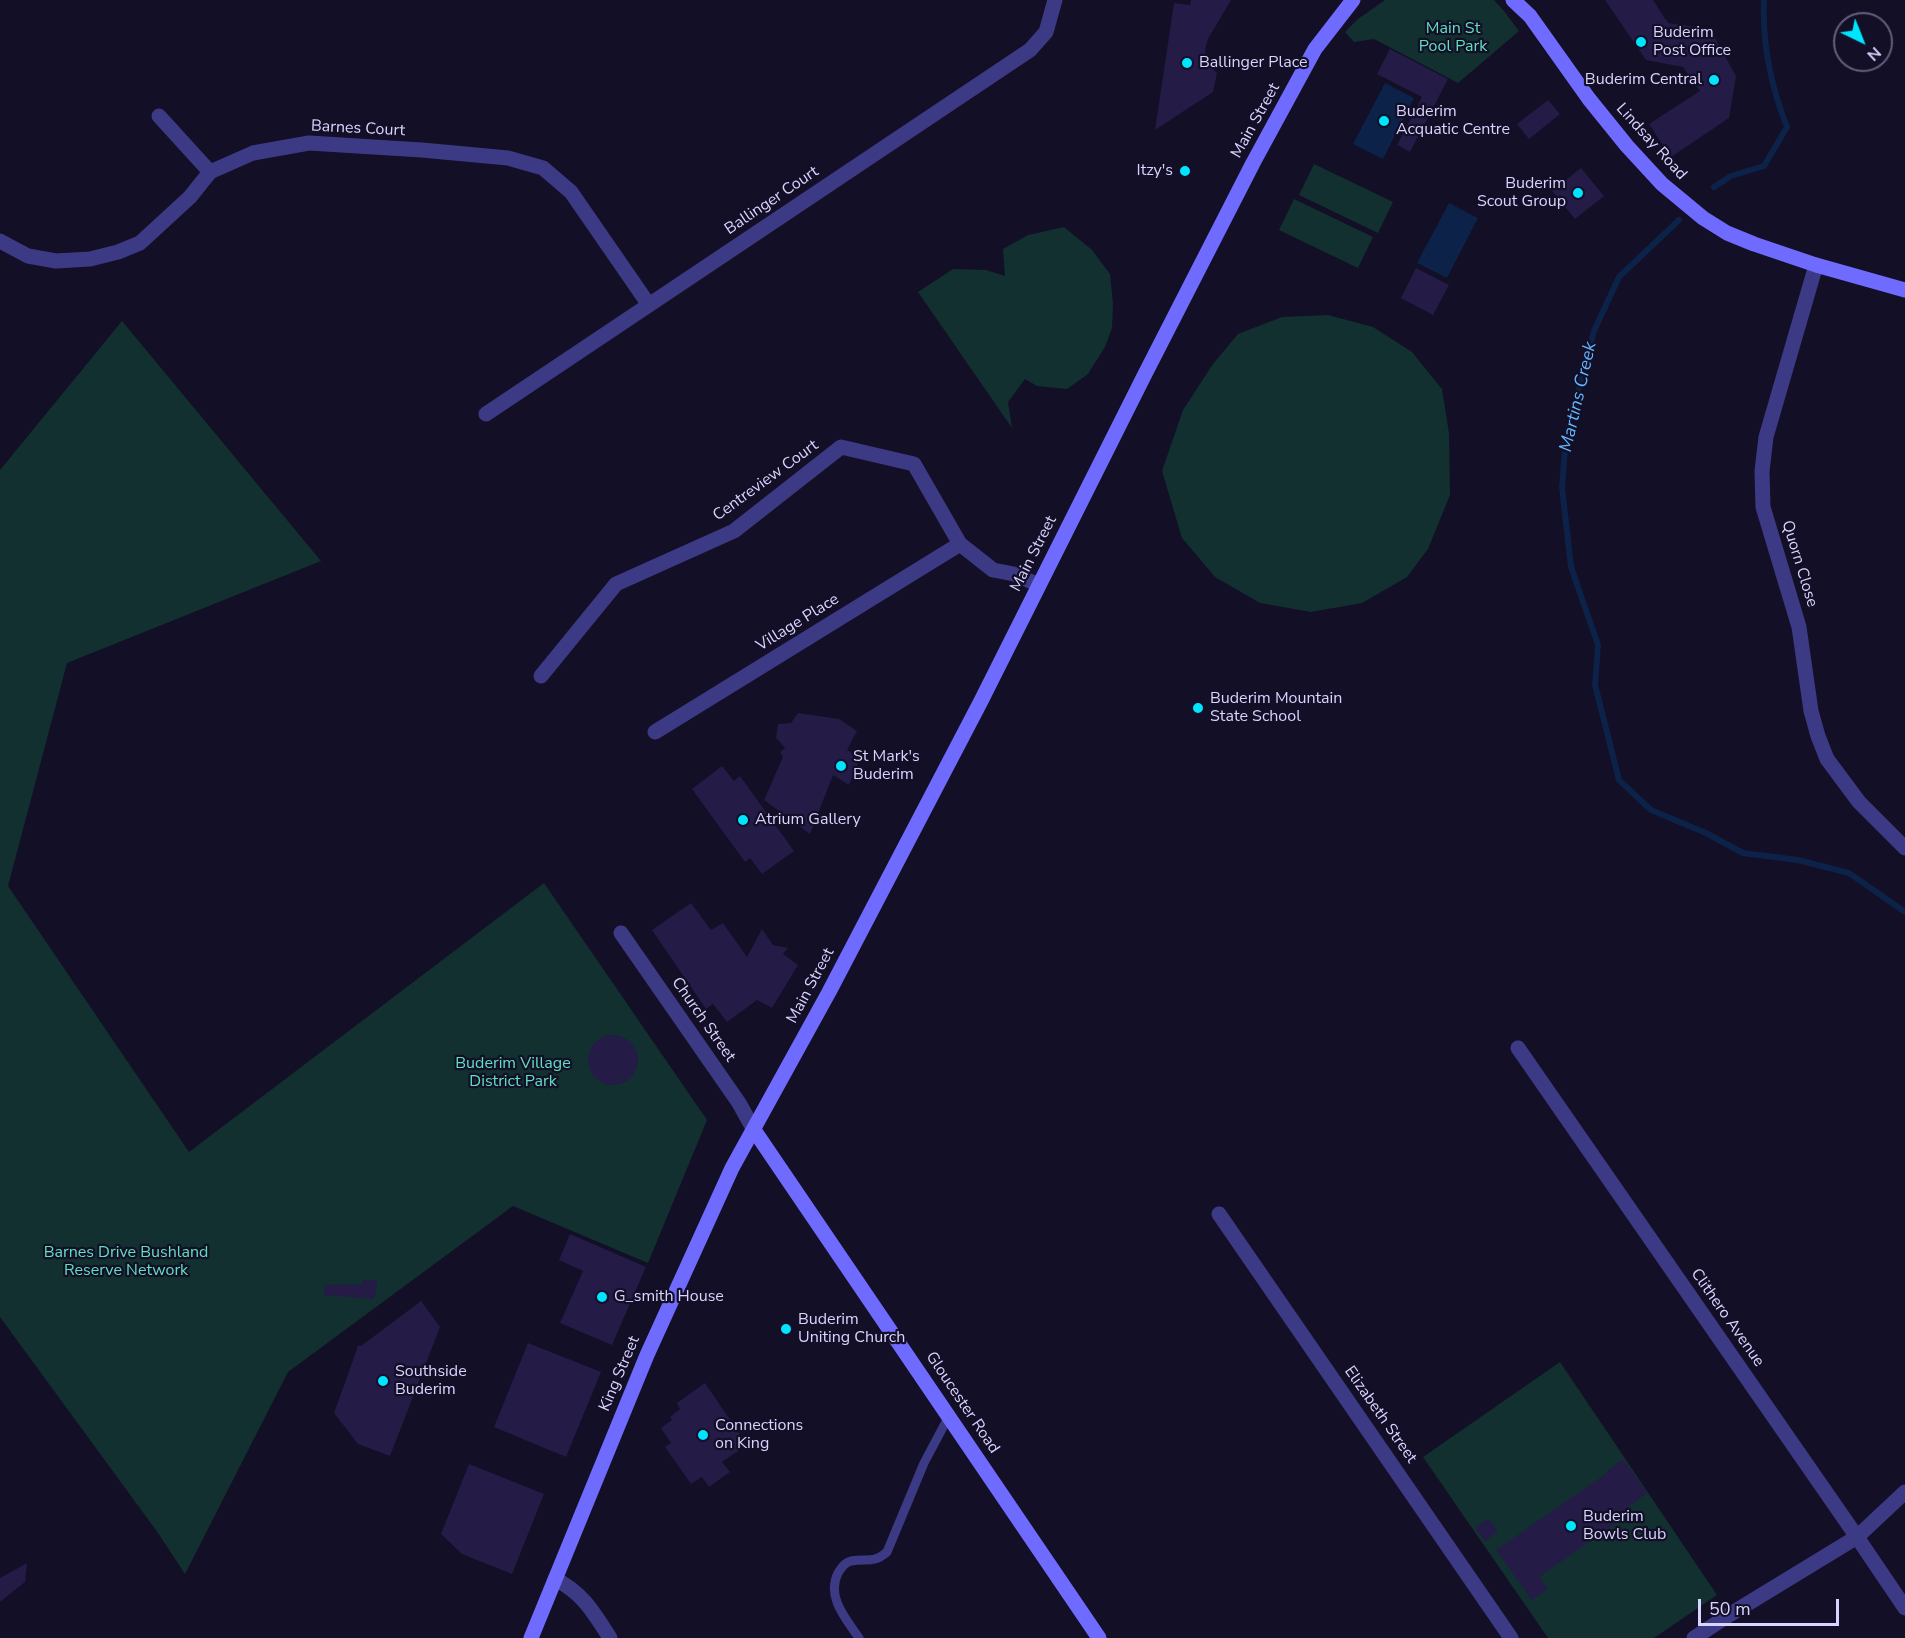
<!DOCTYPE html>
<html>
<head>
<meta charset="utf-8">
<style>
  body { margin:0 }
  #map { position:relative; width:1905px; height:1638px; overflow:hidden; background:#130f26; font-family:"Nunito Sans",sans-serif }
  canvas { display:block }
  .north { position:absolute; left:1833px; top:12px; width:60px; height:60px; box-sizing:border-box; background:#130f26; border:2px solid #625e7d; border-radius:50%; rotate:137deg; font-size:16px; font-weight:700; line-height:24px; text-align:center; color:#d9d4ff }
  .north::after { content:''; display:block; margin:auto; width:21px; height:27px; background:#00e5ff; clip-path:polygon(50% 0,100% 100%,50% 72%,0 100%) }
  .scale { position:absolute; left:1698px; top:1599px; width:141px; height:27px; box-sizing:border-box; border:3px solid #d9d4ff; border-top:0; padding-left:8px; font-size:18px; line-height:21px; white-space:nowrap; color:#d9d4ff; -webkit-text-stroke:4px #130f26; paint-order:stroke }
</style>
</head>
<body>
<div id="map">
<canvas width="1905" height="1638"></canvas>
<div class="north">N</div>
<div class="scale">50 m</div>
</div>
<script>
const ctx = document.querySelector('canvas').getContext('2d');
ctx.lineJoin = 'round';
function paint(path, color) { ctx.fillStyle = color; ctx.fill(path, 'evenodd'); }
function trace(path, color, width, dash) { ctx.strokeStyle = color; ctx.lineWidth = width; ctx.lineCap = dash ? 'butt' : 'round'; ctx.setLineDash(dash || []); ctx.stroke(path); }
function write(font, color, halo, rows, align = 'center') {
  ctx.font = font + ' "Nunito Sans",sans-serif'; ctx.lineWidth = 4.5; ctx.setLineDash([]); ctx.textBaseline = 'middle'; ctx.strokeStyle = halo; ctx.fillStyle = color; for (const [text, x, y, turn = 0] of rows) {
    ctx.save(); ctx.translate(x, y); ctx.rotate((+turn || 0) * Math.PI / 180); ctx.textAlign = isNaN(turn) ? turn : align; if (halo) ctx.strokeText(text, 0, 0); ctx.fillText(text, 0, 0); ctx.restore();
  }
}
paint(new Path2D(`
  M 1385,0 L 1494,0 L 1504,11 L 1519,31 L 1458,83 L 1374,39 L 1354,42 L 1345,32 L 1358,19 Z
  M 1314,164 L 1393,202 L 1378,233 L 1299,195 Z
  M 1294,199 L 1373,237 L 1358,268 L 1279,230 Z
  M 1064,227 L 1092,250 L 1110,274 L 1113,304 L 1112,328 L 1105,347 L 1088,374 L 1067,389 L 1037,386 L 1025,379 L 1008,402 L 1012,428 L 918,292 L 953,269 L 986,270 L 1005,276 L 1003,249 L 1028,235 Z
  M 1328,315 L 1373,327 L 1412,352 L 1442,389 L 1449,433 L 1450,495 L 1428,549 L 1407,577 L 1362,603 L 1311,612 L 1260,603 L 1215,577 L 1182,538 L 1162,471 L 1183,410 L 1213,364 L 1238,334 L 1282,317 Z
  M 122,321 L 321,561 L 67,663 L 8,886 L 189,1152 L 544,883 L 707,1120 L 648,1263 L 513,1206 L 288,1372 L 185,1574 L 158,1533 L 0,1317 L 0,470 Z
  M 1560,1362 L 1717,1595 L 1654,1638 L 1548,1638 L 1423,1457 Z`), '#12302f');
paint(new Path2D(`
  M 1385,83 L 1414,98 L 1383,159 L 1353,144 Z
  M 1449,203 L 1478,218 L 1447,278 L 1417,263 Z`), '#0c2248');
trace(new Path2D(`
  M 1714,187 L 1731,176 L 1764,166 L 1787,127 C 1771,86 1762,44 1764,0
  M 1679,220 L 1619,277 L 1594,331 L 1566,437 L 1562,487 L 1571,567 L 1598,645 L 1595,685 L 1619,780 L 1651,810 L 1706,833 L 1743,853 L 1798,860 L 1849,873 L 1905,912`), '#0c2248', 6);
paint(new Path2D(`
  M 1191,0 L 1231,0 L 1208,39 L 1205,49 L 1206,59 L 1211,67 L 1217,73 L 1213,92 L 1155,130 L 1174,3 L 1190,5 Z
  M 1605,0 L 1653,0 L 1668,23 L 1710,29 L 1736,76 L 1729,118 L 1671,157 L 1649,124 L 1700,91 L 1683,67 L 1646,60 Z
  M 1390,49 L 1448,79 L 1410,152 L 1397,145 L 1422,97 L 1377,74 Z
  M 1548,100 L 1560,114 L 1529,139 L 1517,124 Z
  M 1581,168 L 1604,196 L 1575,219 L 1552,191 Z
  M 1416,268 L 1449,285 L 1433,315 L 1401,298 Z
  M 798,713 L 839,719 L 857,731 L 847,750 L 860,758 L 849,785 L 833,775 L 810,834 L 764,800 L 783,757 L 780,752 L 785,748 L 776,738 L 778,724 L 791,723 Z
  M 722,766 L 734,781 L 740,776 L 794,851 L 762,874 L 750,858 L 745,862 L 692,789 Z
  M 691,903 L 711,930 L 723,923 L 747,957 L 762,929 L 773,945 L 788,948 L 783,954 L 798,965 L 772,1008 L 757,1000 L 727,1022 L 713,1004 L 706,1009 L 652,930 Z
  M588 1060a25 25 0 1 1 50 0a25 25 0 1 1-50 0Z
  M 570,1234 L 646,1267 L 612,1345 L 560,1323 L 583,1271 L 559,1260 Z
  M 363,1280 L 378,1281 L 374,1299 L 324,1295 L 324,1285 L 362,1284 Z
  M 421,1301 L 440,1327 L 390,1456 L 358,1444 L 334,1413 L 358,1346 L 361,1346 Z
  M 528,1343 L 601,1372 L 566,1457 L 494,1427 Z
  M 705,1383 L 747,1445 L 722,1462 L 730,1472 L 709,1487 L 702,1477 L 691,1484 L 665,1447 L 671,1443 L 661,1428 L 672,1420 L 670,1417 L 680,1409 L 677,1403 Z
  M 1623,1459 L 1647,1493 L 1627,1508 L 1630,1513 L 1539,1577 L 1548,1589 L 1532,1600 L 1496,1550 L 1607,1473 L 1606,1472 Z
  M 469,1464 L 544,1494 L 512,1574 L 462,1554 L 441,1534 Z
  M 1488,1518 L 1498,1531 L 1485,1541 L 1475,1528 Z
  M 27,1563 L 25,1582 L 0,1602 L 0,1578 Z`), '#241b47');
trace(new Path2D(`
  M 859,1638 C 846,1619 826,1597 838,1573 C 841,1568 845,1562 851,1561 C 867,1558 873,1564 887,1552 L 924,1463 L 949,1416`), '#3d3a85', 9);
trace(new Path2D(`
  M 159,116 L 210,172
  M 0,241 L 28,256 L 56,261 L 90,259 L 118,252 L 140,243 L 190,197 L 210,172 L 253,153 L 309,143 L 422,150 L 508,158 L 543,168 L 571,192 L 649,305
  M 1816,265 L 1766,437 L 1762,471 L 1763,507 L 1799,627 L 1811,711 L 1818,736 L 1827,759 L 1859,802 L 1905,848
  M 486,414 L 1030,50 L 1046,32 L 1055,0
  M 541,676 L 616,584 L 734,531 L 841,447 L 914,464 L 960,544 L 993,570 L 1014,574 L 1039,585
  M 655,732 L 960,544
  M 621,933 L 739,1103 L 754,1130
  M 1518,1048 L 1857,1537 L 1905,1608
  M 1219,1214 L 1511,1638
  M 555,1579 C 583,1593 594,1613 610,1638
  M 1694,1638 L 1729,1615 L 1857,1537 L 1905,1492`), '#3d3a85', 15);
trace(new Path2D(`
  M 1513,0 L 1530,16 L 1589,99 L 1627,146 L 1662,184 L 1703,218 L 1727,233 L 1754,244 L 1816,265 L 1905,290
  M 754,1130 L 1099,1638
  M 531,1638 L 647,1355 L 732,1168 L 829,992 L 981,701 L 1144,376 L 1253,163 L 1315,49 L 1353,0`), '#6f6bff', 15);
for (const [x, y, r, color] of [
  [1641,42,6,"#00e5ff"],
  [1187,63,6,"#00e5ff"],
  [1714,80,6,"#00e5ff"],
  [1384,121,6,"#00e5ff"],
  [1185,171,6,"#00e5ff"],
  [1578,193,6,"#00e5ff"],
  [1198,708,6,"#00e5ff"],
  [841,766,6,"#00e5ff"],
  [743,820,6,"#00e5ff"],
  [602,1297,6,"#00e5ff"],
  [786,1329,6,"#00e5ff"],
  [383,1381,6,"#00e5ff"],
  [703,1435,6,"#00e5ff"],
  [1571,1526,6,"#00e5ff"]
]) { const dot = new Path2D(); dot.arc(x, y, r, 0, 2 * Math.PI); ctx.fillStyle = color; ctx.fill(dot); trace(dot, '#130f26', 2); }
write('16px', '#5fe0c0', '#130f26', [
  ["Main St",1453,29],
  ["Pool Park",1453,47],
  ["Buderim Village",513,1064],
  ["District Park",513,1082],
  ["Barnes Drive Bushland",126,1253],
  ["Reserve Network",126,1271]
]);
write('16px', '#d9d4ff', '#130f26', [
  ["Buderim",1653,33],
  ["Post Office",1653,51],
  ["Ballinger Place",1199,63],
  ["Buderim Central",1702,80,"right"],
  ["Buderim",1396,112],
  ["Acquatic Centre",1396,130],
  ["Itzy's",1173,171,"right"],
  ["Buderim",1566,184,"right"],
  ["Scout Group",1566,202,"right"],
  ["Buderim Mountain",1210,699],
  ["State School",1210,717],
  ["St Mark's",853,757],
  ["Buderim",853,775],
  ["Atrium Gallery",755,820],
  ["G_smith House",614,1297],
  ["Buderim",798,1320],
  ["Uniting Church",798,1338],
  ["Southside",395,1372],
  ["Buderim",395,1390],
  ["Connections",715,1426],
  ["on King",715,1444],
  ["Buderim",1583,1517],
  ["Bowls Club",1583,1535]
], 'left');
write('16px', '#d9d4ff', '#130f26', [
  ["Main Street",1256,121,-61],
  ["Barnes Court",358,129,3],
  ["Lindsay Road",1651,142,48],
  ["Ballinger Court",772,201,-34],
  ["Centreview Court",766,481,-36],
  ["Main Street",1034,554,-63],
  ["Quorn Close",1799,564,73],
  ["Village Place",798,623,-32],
  ["Main Street",811,986,-62],
  ["Church Street",703,1020,55],
  ["Clithero Avenue",1727,1318,55],
  ["King Street",620,1374,-67],
  ["Gloucester Road",962,1403,56],
  ["Elizabeth Street",1380,1415,55]
]);
write('italic 18px', '#62b6ff', '#130f26', [
  ["Martins Creek",1579,397,-77]
]);
</script>
</body>
</html>
